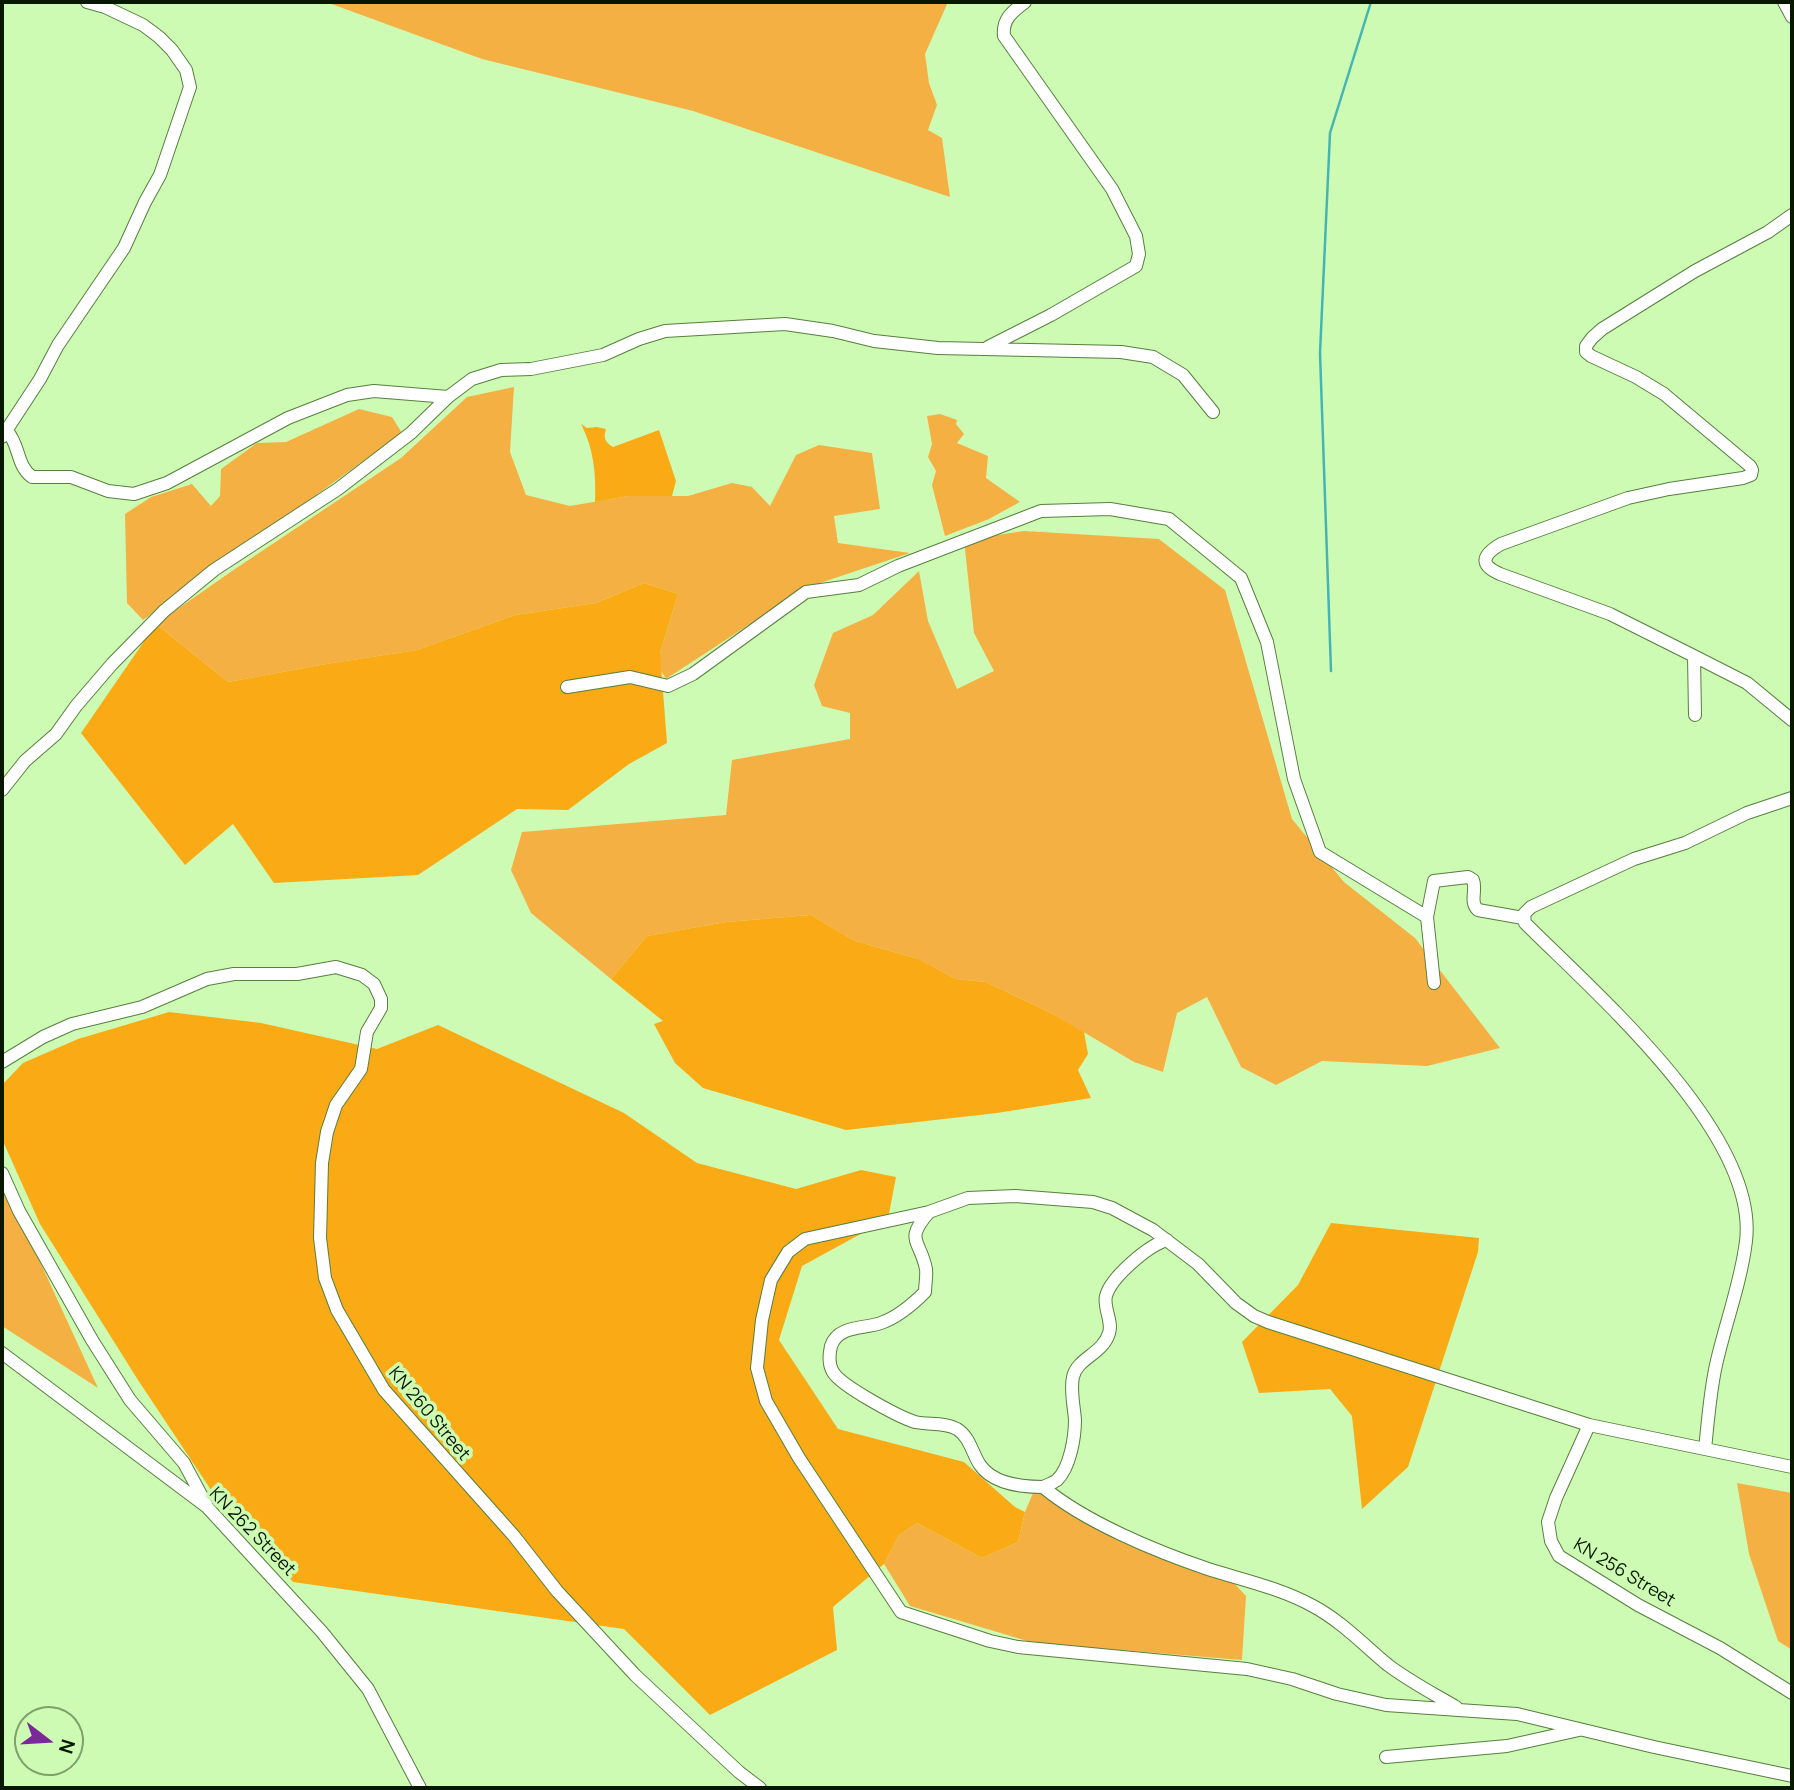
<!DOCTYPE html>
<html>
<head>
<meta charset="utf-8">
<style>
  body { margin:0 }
  #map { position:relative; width:1794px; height:1790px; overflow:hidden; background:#cefbb4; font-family:Manrope,sans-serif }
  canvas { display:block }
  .frame { position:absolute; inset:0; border:4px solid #081700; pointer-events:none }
  .north { position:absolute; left:14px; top:1706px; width:70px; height:70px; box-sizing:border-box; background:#cefbb4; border:2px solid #7fa06c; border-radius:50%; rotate:107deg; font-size:19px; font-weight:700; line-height:28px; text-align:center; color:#081700 }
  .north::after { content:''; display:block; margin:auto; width:24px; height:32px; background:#7a299a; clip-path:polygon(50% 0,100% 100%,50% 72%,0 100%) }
</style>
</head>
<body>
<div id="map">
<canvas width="1794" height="1790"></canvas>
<div class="frame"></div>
<div class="north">N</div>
</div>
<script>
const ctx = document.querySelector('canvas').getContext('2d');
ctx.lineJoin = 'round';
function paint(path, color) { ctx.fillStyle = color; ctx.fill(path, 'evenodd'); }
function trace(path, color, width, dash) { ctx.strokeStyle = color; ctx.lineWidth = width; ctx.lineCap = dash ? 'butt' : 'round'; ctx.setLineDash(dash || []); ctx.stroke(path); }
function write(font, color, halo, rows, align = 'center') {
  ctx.font = font + ' Manrope,sans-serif'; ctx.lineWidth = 7; ctx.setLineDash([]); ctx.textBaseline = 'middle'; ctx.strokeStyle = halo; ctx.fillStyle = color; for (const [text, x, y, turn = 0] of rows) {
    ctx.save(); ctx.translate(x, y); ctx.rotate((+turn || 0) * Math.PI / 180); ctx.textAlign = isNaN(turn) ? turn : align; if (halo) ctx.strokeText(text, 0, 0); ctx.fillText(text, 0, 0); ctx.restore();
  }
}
paint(new Path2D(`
  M 326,2 L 948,2 L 925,54 L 929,83 L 937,105 L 928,130 L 942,138 L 950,197 L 693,111 L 482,59 Z
  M 514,387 L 510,452 L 526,495 L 570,506 L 628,496 L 688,496 L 732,483 L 752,487 L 770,506 L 796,455 L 819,445 L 872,453 L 880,509 L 834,516 L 838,543 L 910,553 L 805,588 L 666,679 L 660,669 L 660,653 L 678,594 L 644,583 L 596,603 L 515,615 L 417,650 L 326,664 L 228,682 L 156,624 L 232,571 L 401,458 L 467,397 Z
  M 359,409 L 392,417 L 402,433 L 143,620 L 127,603 L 125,514 L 151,497 L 192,484 L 211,506 L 220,496 L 221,469 L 257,443 L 286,442 Z
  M 940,414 L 957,420 L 956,424 L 964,434 L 957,443 L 988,456 L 986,478 L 1020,502 L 989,519 L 945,536 L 932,485 L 936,471 L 928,457 L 932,444 L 927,416 Z
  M 1024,531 L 1159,539 L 1225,590 L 1292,819 L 1344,882 L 1415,938 L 1500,1048 L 1427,1066 L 1322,1061 L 1276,1085 L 1241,1067 L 1207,997 L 1177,1013 L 1163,1072 L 1134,1062 L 1053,1014 L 986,982 L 956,979 L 919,959 L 855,941 L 811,915 L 726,922 L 647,936 L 611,979 L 531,913 L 511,870 L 522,832 L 726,815 L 732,760 L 850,739 L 850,713 L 822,706 L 814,685 L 833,633 L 873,615 L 919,571 L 928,621 L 957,689 L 994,671 L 974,633 L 964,540 Z
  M 2,1179 L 98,1388 L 2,1326 Z
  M 1737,1483 L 1792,1493 L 1792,1650 L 1778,1641 L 1749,1554 Z
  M 1036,1486 L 1074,1517 L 1233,1582 L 1246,1596 L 1242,1660 L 1034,1643 L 910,1606 L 884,1564 L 899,1535 L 917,1523 L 982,1558 L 1018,1542 L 1025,1512 Z`), '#f5b044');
paint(new Path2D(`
  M 581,424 L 587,428 L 597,427 L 606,429 C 603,438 605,442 613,447 L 659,430 L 676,481 L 672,496 L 628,496 L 595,502 C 596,474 594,449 581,424 Z
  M 644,583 L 678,594 L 660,653 L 667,743 L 629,764 L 568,810 L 517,809 L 418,875 L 274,883 L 233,824 L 185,865 L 81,733 L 156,624 L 228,682 L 326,664 L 417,650 L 515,615 L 596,603 Z
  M 811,915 L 855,941 L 919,959 L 956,979 L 986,982 L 1053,1014 L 1084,1032 L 1088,1054 L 1078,1070 L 1091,1098 L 997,1113 L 846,1130 L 703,1088 L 675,1063 L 654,1024 L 663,1021 L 611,979 L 647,936 L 726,922 Z
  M 169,1012 L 261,1023 L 377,1049 L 438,1025 L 624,1113 L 697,1163 L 796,1189 L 861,1170 L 896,1177 L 888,1219 L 802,1266 L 779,1340 L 838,1429 L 964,1462 L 1015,1507 L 1025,1512 L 1018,1542 L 982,1558 L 917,1523 L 899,1535 L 884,1564 L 833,1607 L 837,1650 L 710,1715 L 624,1629 L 293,1582 L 217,1499 L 138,1380 L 40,1224 L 2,1139 L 2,1085 L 23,1063 L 78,1039 Z
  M 1331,1223 L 1479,1238 L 1478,1252 L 1408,1467 L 1362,1509 L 1352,1416 L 1330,1389 L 1259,1393 L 1242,1342 L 1298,1285 Z`), '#f9aa14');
trace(new Path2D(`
  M 1331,671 L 1320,353 L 1330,133 L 1371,2`), '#46b4b3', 2.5);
const minor = new Path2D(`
  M 1784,2 L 1792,17
  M 1792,215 L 1768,232 L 1695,271 L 1602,329 L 1592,338 L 1586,346 L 1586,352 L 1591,356 L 1636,377 L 1664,394 L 1750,466 L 1752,470 L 1751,475 L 1743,478 L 1669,489 L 1628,498 L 1501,544 C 1482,555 1479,565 1500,574 L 1610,614 L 1694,656 L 1747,683 L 1792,720
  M 988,347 L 1051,315 L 1136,266 L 1139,254 L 1136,236 L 1112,189 L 1004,36 C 1002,19 1013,11 1025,2
  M 7,431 C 20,445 16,465 32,477 L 71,477 L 108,491 L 134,494 L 167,483 L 288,418 L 347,395 L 374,391 L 448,397
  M 2,437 L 40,379 L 58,345 L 124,248 L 145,202 L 160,175 L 190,87 L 186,70 L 172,50 L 159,37 L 143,25 L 105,7 L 87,2
  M 1694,656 L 1695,715
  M 567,687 L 630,677 L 668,686 L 693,674 L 806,592 L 859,585 L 898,566 L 1041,511 L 1110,509 L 1169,519 L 1241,578 L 1267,642 L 1294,779 L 1320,852 L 1427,917 L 1434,983
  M 2,790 L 25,761 L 56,734 L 76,706 L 112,664 L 164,611 L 214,570 L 338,489 L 411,433 L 448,397 L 472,379 L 501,370 L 531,369 L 603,355 L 639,339 L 665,331 L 785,324 L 833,331 L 874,341 L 938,348 L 1121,352 L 1153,357 L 1183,375 L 1213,412
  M 1427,917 L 1434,881 L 1468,877 L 1473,880 C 1477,890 1469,902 1478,910 L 1523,918
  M 2,1062 L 43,1037 L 72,1024 L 142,1007 L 207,979 L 234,974 L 297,974 L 336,967 L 362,975 L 374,984 L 381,999 L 381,1008 L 367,1032 L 361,1069 L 336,1105 L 327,1132 L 322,1163 L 320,1238 L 325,1278 L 337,1310 L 384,1390 L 514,1536 L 557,1591 L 635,1675 L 739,1772 L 760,1788
  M 2,1173 L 19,1211 L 92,1340 L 130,1400 L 184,1463 L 206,1504
  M 929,1212 C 904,1241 920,1239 926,1269 C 927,1276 925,1285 925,1292 C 912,1305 898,1317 881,1323 C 864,1329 838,1325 831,1346 C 829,1355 828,1364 833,1372 C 841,1386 899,1417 915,1422 C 928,1425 945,1422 957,1429 C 970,1437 972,1453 980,1465 C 993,1484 1021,1487 1043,1487 C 1085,1522 1155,1551 1208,1569 C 1243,1580 1280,1588 1313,1606 C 1341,1621 1364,1645 1388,1665 C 1409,1681 1434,1694 1456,1707
  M 2,1353 L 207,1507 L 322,1632 L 368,1689 L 420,1788
  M 1589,1425 L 1556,1498 L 1548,1522 L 1551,1541 L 1559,1556 L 1638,1605 L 1720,1648 L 1792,1693
  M 1705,1449 C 1708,1421 1710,1392 1716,1365 C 1725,1324 1741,1283 1746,1241 C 1759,1134 1595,993 1525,923 L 1524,914 L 1531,907 L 1634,859 L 1685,843 L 1747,813 L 1792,798
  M 1792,1467 L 1589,1425 L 1268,1322 L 1254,1316 L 1236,1303 L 1198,1264 L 1153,1230 L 1112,1208 L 1093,1202 L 1015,1196 L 968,1198 L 929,1212 L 805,1239 L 788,1252 L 771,1280 L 762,1320 L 757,1368 L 766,1401 L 799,1458 L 901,1612 L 990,1641 L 1018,1647 L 1247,1669 L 1292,1679 L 1337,1694 L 1386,1705 L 1517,1714 L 1654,1747 L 1792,1776
  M 1043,1487 C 1047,1485 1053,1483 1057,1480 C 1070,1468 1075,1437 1075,1420 C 1074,1406 1070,1390 1073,1377 C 1077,1358 1103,1354 1109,1333 C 1113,1322 1103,1307 1106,1296 C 1111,1277 1149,1245 1167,1240
  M 1386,1757 L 1507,1746 L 1579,1730`);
trace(minor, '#577f3e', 14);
trace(minor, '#fff', 12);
write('18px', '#081700', '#cefbb4', [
  ["KN 260 Street",429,1414,50],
  ["KN 262 Street",252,1532,46],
  ["KN 256 Street",1624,1573,31]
]);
</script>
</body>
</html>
